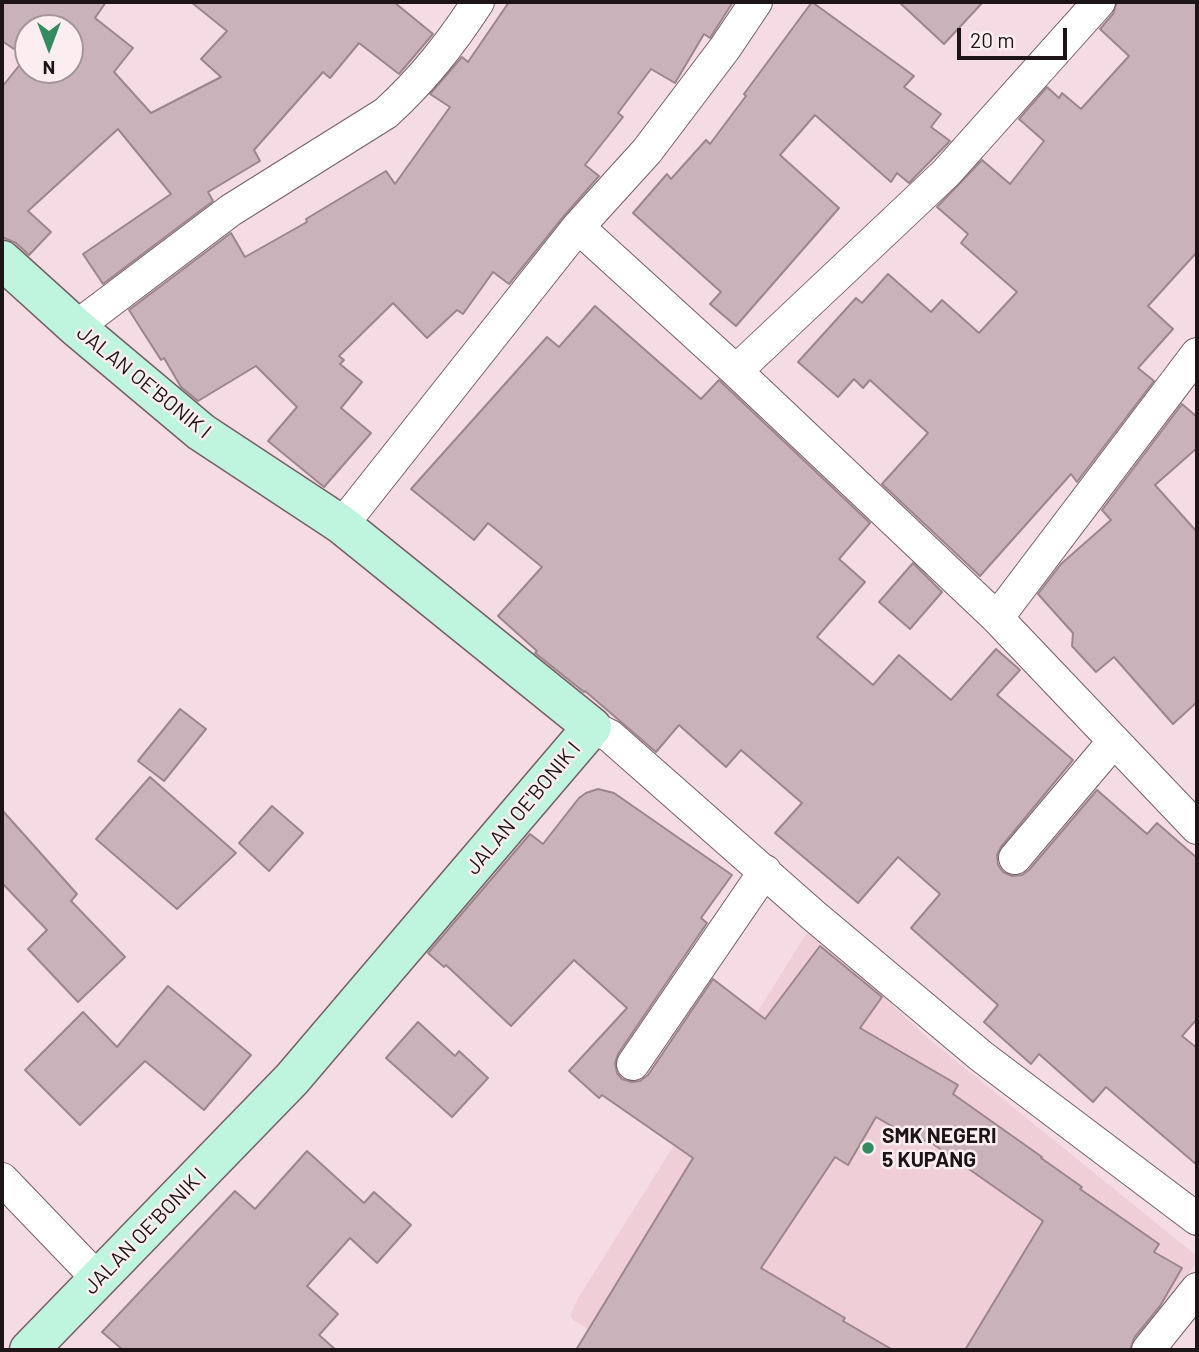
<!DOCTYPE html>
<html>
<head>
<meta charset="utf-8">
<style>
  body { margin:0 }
  #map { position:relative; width:1199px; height:1352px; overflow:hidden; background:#f5dce4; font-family:Barlow,sans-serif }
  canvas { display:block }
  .frame { position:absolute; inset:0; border:4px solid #1c1417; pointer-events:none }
  .north { position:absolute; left:14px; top:14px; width:70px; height:70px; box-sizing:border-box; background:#fcedf1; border:2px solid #a2969a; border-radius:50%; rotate:180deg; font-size:19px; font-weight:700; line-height:28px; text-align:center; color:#1c1417 }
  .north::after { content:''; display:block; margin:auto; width:24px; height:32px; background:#338b5f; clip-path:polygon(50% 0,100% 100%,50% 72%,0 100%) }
  .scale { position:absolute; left:957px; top:28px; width:110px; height:32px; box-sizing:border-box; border:4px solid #1c1417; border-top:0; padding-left:9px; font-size:21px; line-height:24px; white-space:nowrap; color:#1c1417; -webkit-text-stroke:5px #fcedf1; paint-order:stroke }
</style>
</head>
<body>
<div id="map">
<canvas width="1199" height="1352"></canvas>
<div class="frame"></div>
<div class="north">N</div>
<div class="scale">20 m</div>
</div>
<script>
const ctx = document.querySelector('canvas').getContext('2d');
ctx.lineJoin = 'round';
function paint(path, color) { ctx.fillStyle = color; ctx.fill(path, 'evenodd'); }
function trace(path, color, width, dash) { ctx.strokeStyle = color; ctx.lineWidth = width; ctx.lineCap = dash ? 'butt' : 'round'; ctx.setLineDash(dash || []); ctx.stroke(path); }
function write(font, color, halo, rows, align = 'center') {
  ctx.font = font + ' Barlow,sans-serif'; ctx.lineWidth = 5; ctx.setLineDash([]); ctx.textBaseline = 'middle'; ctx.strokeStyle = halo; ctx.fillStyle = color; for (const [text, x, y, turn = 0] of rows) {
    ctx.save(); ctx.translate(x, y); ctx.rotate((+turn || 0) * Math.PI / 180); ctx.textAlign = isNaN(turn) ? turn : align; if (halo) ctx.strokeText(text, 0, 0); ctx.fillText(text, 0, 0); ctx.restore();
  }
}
paint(new Path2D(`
  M 808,931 L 896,994 L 892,1005 L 929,1039 L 1197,1256 L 1197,1261 L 1138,1350 L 668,1350 L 644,1334 L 642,1338 L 660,1350 L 617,1350 L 618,1347 L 573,1320 L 570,1315 L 577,1300 Z`), '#efced8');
const building = new Path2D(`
  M 2,2 L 106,2 L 95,18 L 133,48 L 114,72 L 151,113 L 221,77 L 201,59 L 227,31 L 191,2 L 394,2 L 433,34 L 399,74 L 359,43 L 330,78 L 323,72 L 254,150 L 260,161 L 208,192 L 213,201 L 103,284 L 83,254 L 171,194 L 118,129 L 28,211 L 51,232 L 29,255 L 16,243 L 2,237 L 2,87 L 26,57 L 2,41 ZM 28,28 L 70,28 L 70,70 L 28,70 Z
  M 509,2 L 733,2 L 710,38 L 704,34 L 675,83 L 651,69 L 618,113 L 623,117 L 585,165 L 599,176 L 564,216 L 509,284 L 493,272 L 463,314 L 457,310 L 427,338 L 393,303 L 339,356 L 344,360 L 340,364 L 362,382 L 341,408 L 371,433 L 324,487 L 268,441 L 297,407 L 256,366 L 198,401 L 181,387 L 164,358 L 161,360 L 129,310 L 231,233 L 245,257 L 307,222 L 306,219 L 386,171 L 395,184 L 450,107 L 430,94 L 462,57 L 468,62 Z
  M 812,2 L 914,76 L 904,87 L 941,114 L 931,127 L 950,141 L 909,183 L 897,173 L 891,182 L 815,115 L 780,155 L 839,208 L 736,326 L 710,304 L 721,292 L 633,213 L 667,174 L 671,179 L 706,140 L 710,144 L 746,96 L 744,94 Z
  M 899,2 L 983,2 L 944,44 Z
  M 1117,2 L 1197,2 L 1197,252 L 1148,306 L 1173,329 L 1138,368 L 1154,381 L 1077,482 L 1071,474 L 980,576 L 882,484 L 928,433 L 870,380 L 863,388 L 854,379 L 838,397 L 798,362 L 856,298 L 862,303 L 888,274 L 931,312 L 942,300 L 979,333 L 1017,292 L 961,243 L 968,234 L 937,207 L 982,160 L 1010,184 L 1044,141 L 1019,119 L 1047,87 L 1059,98 L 1062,93 L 1081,109 L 1129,56 L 1100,29 L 1113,14 Z
  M 595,306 L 701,399 L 719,380 L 870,523 L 839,559 L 865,582 L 817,637 L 873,685 L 899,655 L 951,700 L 996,649 L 1020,670 L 997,695 L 1073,760 L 1001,847 L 997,855 L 998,865 L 1003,872 L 1012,876 L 1022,875 L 1029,870 L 1097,790 L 1147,834 L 1157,823 L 1197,858 L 1197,1019 L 1182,1036 L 1197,1048 L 1197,1165 L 1106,1087 L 1093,1102 L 1039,1054 L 1031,1064 L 984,1022 L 998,1005 L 911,928 L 940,894 L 898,857 L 858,903 L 775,833 L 802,803 L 741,750 L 726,767 L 679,725 L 656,752 L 585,691 L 584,692 L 535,653 L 537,651 L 498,616 L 542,567 L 488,523 L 474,540 L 411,489 L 547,337 L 559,347 Z
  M 1182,404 L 1197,417 L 1197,448 L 1155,485 L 1197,532 L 1197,702 L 1173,724 L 1114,657 L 1096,672 L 1072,646 L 1073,633 L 1038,594 L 1061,564 L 1111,520 L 1102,510 Z
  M 913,563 L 942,592 L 910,629 L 879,602 Z
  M 180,709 L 206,729 L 164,781 L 138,761 Z
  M 150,777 L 236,853 L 177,909 L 96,839 Z
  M 598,789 L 614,793 L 732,875 L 701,918 L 707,923 L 618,1054 L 615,1063 L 617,1073 L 622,1079 L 632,1082 L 640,1081 L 648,1075 L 713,979 L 765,1019 L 820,946 L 882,997 L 860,1028 L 958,1085 L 953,1094 L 1042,1157 L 1041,1158 L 1082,1187 L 1080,1189 L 1159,1244 L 1154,1252 L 1182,1268 L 1160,1306 L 1134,1338 L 1130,1350 L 965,1350 L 1043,1221 L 926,1139 L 923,1144 L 876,1117 L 848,1165 L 835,1157 L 761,1268 L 845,1318 L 843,1321 L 893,1350 L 576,1350 L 693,1158 L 602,1095 L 599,1098 L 569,1071 L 627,1008 L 574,960 L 511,1026 L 446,965 L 444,967 L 428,953 L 530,834 L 543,844 L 579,798 L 586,793 Z
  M 272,806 L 303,833 L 269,871 L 239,843 Z
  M 2,810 L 77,894 L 71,901 L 125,957 L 78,1002 L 28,949 L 47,930 L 2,883 Z
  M 168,986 L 251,1055 L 204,1110 L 145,1061 L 80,1125 L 25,1070 L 83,1012 L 117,1047 Z
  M 418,1022 L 455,1056 L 459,1051 L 488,1078 L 452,1117 L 386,1058 Z
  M 307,1151 L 364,1203 L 374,1192 L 411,1225 L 377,1263 L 350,1238 L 307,1286 L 338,1314 L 319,1335 L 336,1350 L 123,1350 L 102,1332 L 235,1191 L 255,1209 Z`);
paint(building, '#cab2ba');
trace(building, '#9c858c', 2);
const street = new Path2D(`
  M 578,227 L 736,371 L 997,618 L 1197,828
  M 76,327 L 231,210 L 386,113 C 423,79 450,45 478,2
  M 736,371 L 946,173 L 1099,2
  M 342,525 L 578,227 L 647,151 L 725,48 L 756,2
  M 997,618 L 1197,354
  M 592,727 L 610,736 L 813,915 L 981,1056 L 1197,1219
  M 1015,858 L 1114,741
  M 633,1064 L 765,871
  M 2,1179 L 99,1280
  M 1148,1350 L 1197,1289`);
const secondary = new Path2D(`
  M 2,260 L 76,327 L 201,432 L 342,525 L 592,727 L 292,1079 L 29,1350`);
trace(street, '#755f66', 34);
trace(secondary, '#755f66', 41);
trace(street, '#fff', 32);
trace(secondary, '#bff4de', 38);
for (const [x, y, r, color] of [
  [868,1148,7,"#338b5f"]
]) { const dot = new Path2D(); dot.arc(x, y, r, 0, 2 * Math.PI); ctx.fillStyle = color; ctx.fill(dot); trace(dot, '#fcedf1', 2.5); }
write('21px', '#1c1417', '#fcedf1', [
  ["JALAN OE'BONIK I",144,382,39],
  ["JALAN OE'BONIK I",523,808,-50],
  ["JALAN OE'BONIK I",145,1231,-46]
]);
write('bold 21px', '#1c1417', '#fcedf1', [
  ["SMK NEGERI",882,1136],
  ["5 KUPANG",882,1160]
], 'left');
</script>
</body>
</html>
